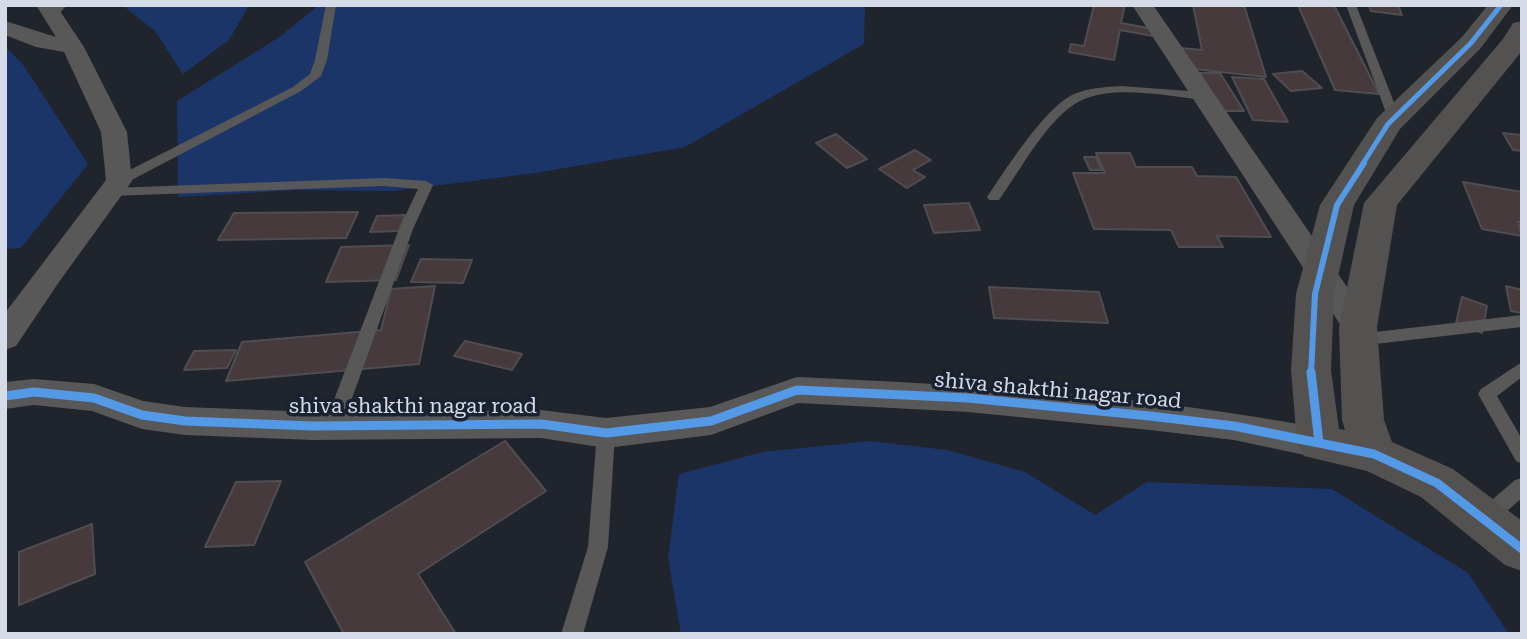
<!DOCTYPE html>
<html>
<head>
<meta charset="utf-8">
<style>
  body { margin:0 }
  #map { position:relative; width:1527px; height:639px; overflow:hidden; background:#20242c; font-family:"Roboto Serif",serif }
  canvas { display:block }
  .frame { position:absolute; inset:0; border:7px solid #d6dce7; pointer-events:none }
</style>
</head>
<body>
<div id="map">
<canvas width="1527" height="639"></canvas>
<div class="frame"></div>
</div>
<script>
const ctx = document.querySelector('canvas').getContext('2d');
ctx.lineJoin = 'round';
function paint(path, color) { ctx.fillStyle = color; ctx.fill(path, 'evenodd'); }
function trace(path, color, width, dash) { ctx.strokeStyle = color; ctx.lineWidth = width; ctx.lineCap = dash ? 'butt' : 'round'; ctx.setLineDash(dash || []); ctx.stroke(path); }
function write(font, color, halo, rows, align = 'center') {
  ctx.font = font + ' "Roboto Serif",serif'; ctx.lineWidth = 7; ctx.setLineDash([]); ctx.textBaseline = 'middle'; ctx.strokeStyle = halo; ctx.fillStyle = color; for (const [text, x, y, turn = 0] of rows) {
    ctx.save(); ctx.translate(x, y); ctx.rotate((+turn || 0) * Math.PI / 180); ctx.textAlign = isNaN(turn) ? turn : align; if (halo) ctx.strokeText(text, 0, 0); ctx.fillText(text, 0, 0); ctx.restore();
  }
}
paint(new Path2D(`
  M 122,5 L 249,5 L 229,40 L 183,74 L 155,31 Z
  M 319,5 L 865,5 L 864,44 L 685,147 L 536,173 L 393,191 L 298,190 L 178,197 L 177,101 L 278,38 Z
  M 5,46 L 24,66 L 88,164 L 21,248 L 5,249 Z
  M 870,441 L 947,450 L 1025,472 L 1095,515 L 1147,482 L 1332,489 L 1468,573 L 1509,634 L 681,634 L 668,558 L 679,474 L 763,452 Z`), '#1b3569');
const building = new Path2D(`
  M 1094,5 L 1125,5 L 1121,23 L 1159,30 L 1158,37 L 1120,30 L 1114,60 L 1069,52 L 1071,44 L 1084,46 Z
  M 1193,5 L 1244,5 L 1266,77 L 1185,68 L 1181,48 L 1202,50 Z
  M 1298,5 L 1334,5 L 1379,94 L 1335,90 Z
  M 1369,5 L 1398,5 L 1402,15 L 1371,11 Z
  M 1302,71 L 1322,88 L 1291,91 L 1273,74 Z
  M 1200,73 L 1220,73 L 1244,111 L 1223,111 Z
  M 1232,77 L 1264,79 L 1288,122 L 1253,120 Z
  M 1503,133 L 1522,135 L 1522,151 L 1513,150 Z
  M 836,134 L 867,159 L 847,168 L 816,143 Z
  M 915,150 L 931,160 L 913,170 L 925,177 L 907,188 L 879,169 Z
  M 1096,153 L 1130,153 L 1136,167 L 1192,167 L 1197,176 L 1236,177 L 1271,237 L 1217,236 L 1223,247 L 1179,247 L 1171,230 L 1094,229 L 1073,173 L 1105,173 Z
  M 1084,157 L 1096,157 L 1102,170 L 1090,170 Z
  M 1463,182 L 1522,192 L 1522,222 L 1518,222 L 1522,236 L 1482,229 Z
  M 969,203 L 980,230 L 934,233 L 924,205 Z
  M 358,212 L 346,238 L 218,240 L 234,213 Z
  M 405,215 L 399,231 L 370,232 L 377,216 Z
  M 409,245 L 396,280 L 326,282 L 341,247 Z
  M 421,259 L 472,260 L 463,283 L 411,282 Z
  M 435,286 L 419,364 L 226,381 L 242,342 L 381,330 L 391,289 Z
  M 1506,286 L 1522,290 L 1522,313 L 1511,311 Z
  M 989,287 L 1099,292 L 1108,323 L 994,318 Z
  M 1462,297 L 1487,306 L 1482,333 L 1456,323 Z
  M 465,341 L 522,354 L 512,370 L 454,356 Z
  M 236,350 L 227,368 L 184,370 L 194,351 Z
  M 505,441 L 546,491 L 418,574 L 456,634 L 344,634 L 305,562 Z
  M 281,481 L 254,545 L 205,547 L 236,482 Z
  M 92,524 L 95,574 L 19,605 L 19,552 Z`);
paint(building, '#463a3d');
trace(building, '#4f4d51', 2);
paint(new Path2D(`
  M 56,5 L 67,5 L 56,17 L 48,17 L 47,15 Z
  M 326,5 L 336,5 L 327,60 L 321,76 L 301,91 L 124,184 L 114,184 L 114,178 L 293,87 L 310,74 L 315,60 Z
  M 1346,5 L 1356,5 L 1400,118 L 1398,121 L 1394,122 L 1388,118 Z
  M 1121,86 L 1203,92 L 1209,96 L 1203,100 C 1169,96 1112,84 1080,101 C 1048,117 1020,171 999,200 L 989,200 L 987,197 C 1006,169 1043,110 1072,95 C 1087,88 1105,87 1121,86 Z
  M 384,178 L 426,181 L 433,185 L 413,229 L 342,426 L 339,431 L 333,433 L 327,431 L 324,426 L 399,229 L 418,189 L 384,186 L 111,196 L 104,192 L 111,188 Z
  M 1522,315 L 1522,327 L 1358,346 L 1352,344 L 1350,340 L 1352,336 L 1358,334 Z
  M 1522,362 L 1522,377 L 1497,396 L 1522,439 L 1522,464 L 1516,461 L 1478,394 L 1481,389 Z
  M 606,426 L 612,428 L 615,433 L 608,547 L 583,634 L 561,634 L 588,547 L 597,433 L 600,428 Z
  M 1522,478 L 1522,498 L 1492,524 L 1485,527 L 1478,524 L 1475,518 L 1478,512 L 1515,480 Z`), '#585859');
paint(new Path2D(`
  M 36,5 L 56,5 L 84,47 L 127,132 L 132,181 L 59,282 L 16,346 L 5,350 L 5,313 L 106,180 L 101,132 L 64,52 L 36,47 L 5,35 L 5,21 L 56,37 Z
  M 1132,5 L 1153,5 L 1369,319 L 1374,327 L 1369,335 L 1358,339 L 1347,335 Z
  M 797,377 C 972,385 1147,395 1319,428 L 1332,433 L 1337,443 L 1332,453 L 1319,458 L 1234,440 L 1150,430 L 968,412 L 798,403 L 711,435 L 606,448 L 541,438 L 313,440 L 185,435 L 142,429 L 92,411 L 34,405 L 5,409 L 5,382 L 34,379 L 94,384 L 143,401 L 185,407 L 313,412 L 541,410 L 606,418 L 710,407 Z`), '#585859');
paint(new Path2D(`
  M 1488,5 L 1513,5 L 1480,49 L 1400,129 L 1354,205 L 1334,294 L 1331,370 L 1339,429 L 1345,430 L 1342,420 L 1339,327 L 1364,203 L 1503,39 L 1513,23 L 1522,21 L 1522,51 L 1397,205 L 1377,327 L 1384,420 L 1392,442 L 1453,469 L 1522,521 L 1522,571 L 1505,565 L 1421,497 L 1367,471 L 1304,456 L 1297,443 L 1291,370 L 1296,294 L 1320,205 L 1377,118 L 1462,37 Z`), '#545251');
trace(new Path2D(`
  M 1362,165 L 1388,124 L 1471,43 L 1501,5`), '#5399e6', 5);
trace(new Path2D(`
  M 1311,374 L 1315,294 L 1337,205 L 1364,163`), '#5399e6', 6);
trace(new Path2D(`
  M 1311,372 L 1319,443
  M 5,396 L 34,392 L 94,398 L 142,415 L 185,421 L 313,426 L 541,424 L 606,433 L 711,421 L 797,390 L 968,398 L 1150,416 L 1234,426 L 1374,454 L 1437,483 L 1522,549`), '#5399e6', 9);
write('21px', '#d6dce7', '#1a2232', [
  ["shiva shakthi nagar road",1058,391,5],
  ["shiva shakthi nagar road",413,407]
]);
</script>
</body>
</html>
